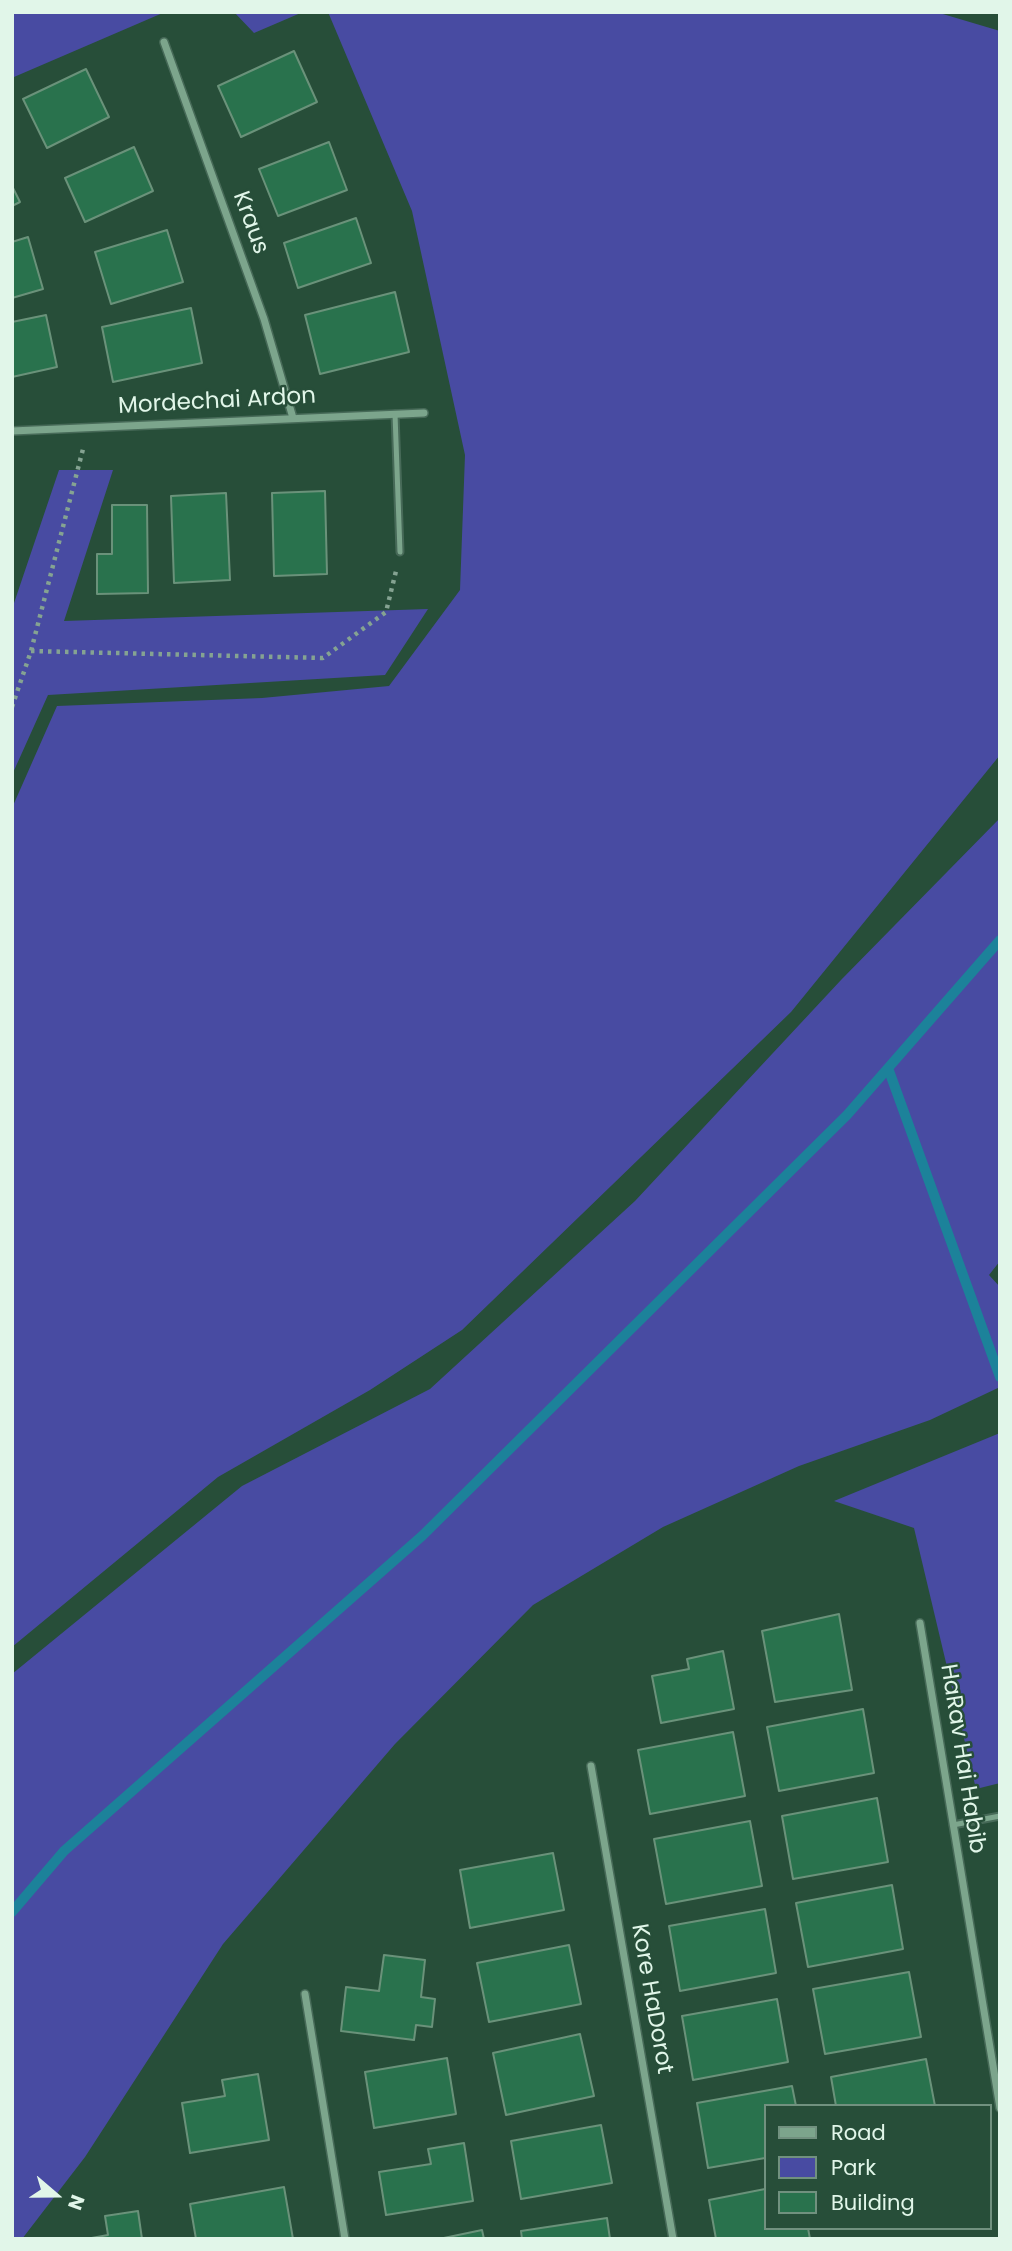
<!DOCTYPE html>
<html>
<head>
<meta charset="utf-8">
<style>
  body { margin:0 }
  #map { position:relative; width:1012px; height:2251px; overflow:hidden; background:#274e39; font-family:Poppins,sans-serif }
  canvas { display:block }
  .frame { position:absolute; inset:0; border:14px solid #e1f6e9; pointer-events:none }
  .legend { position:absolute; left:764px; top:2104px; width:228px; height:126px; box-sizing:border-box; background:#274e39; border:2px solid #71917f; margin:0; padding:9px 12px; list-style:none; font-size:21px; color:#e1f6e9 }
  .legend li { display:flex; align-items:center; gap:14px; height:35px }
  .legend b { width:35px; border:2px solid #71917f }
  .north { position:absolute; left:21px; top:2160px; width:70px; height:70px; -webkit-text-stroke:5px #274e39; paint-order:stroke; rotate:110deg; font-size:19px; font-weight:700; line-height:28px; text-align:center; color:#e1f6e9 }
  .north::after { content:''; display:block; margin:auto; width:24px; height:32px; background:#e1f6e9; clip-path:polygon(50% 0,100% 100%,50% 72%,0 100%) }
</style>
</head>
<body>
<div id="map">
<canvas width="1012" height="2251"></canvas>
<div class="frame"></div>
<ul class="legend">
<li><b style="height:9px;background:#7ca58c"></b>Road</li>
<li><b style="height:19px;background:#484ba2"></b>Park</li>
<li><b style="height:19px;background:#29724d"></b>Building</li>
</ul>
<div class="north">N</div>
</div>
<script>
const ctx = document.querySelector('canvas').getContext('2d');
ctx.lineJoin = 'round';
function paint(path, color) { ctx.fillStyle = color; ctx.fill(path, 'evenodd'); }
function trace(path, color, width, dash) { ctx.strokeStyle = color; ctx.lineWidth = width; ctx.lineCap = dash ? 'butt' : 'round'; ctx.setLineDash(dash || []); ctx.stroke(path); }
function write(font, color, halo, rows, align = 'center') {
  ctx.font = font + ' Poppins,sans-serif'; ctx.lineWidth = 5; ctx.setLineDash([]); ctx.textBaseline = 'middle'; ctx.strokeStyle = halo; ctx.fillStyle = color; for (const [text, x, y, turn = 0] of rows) {
    ctx.save(); ctx.translate(x, y); ctx.rotate((+turn || 0) * Math.PI / 180); ctx.textAlign = isNaN(turn) ? turn : align; if (halo) ctx.strokeText(text, 0, 0); ctx.fillText(text, 0, 0); ctx.restore();
  }
}
paint(new Path2D(`
  M 12,12 L 165,12 L 14,77 Z
  M 234,12 L 303,12 L 254,33 Z
  M 328,12 L 936,12 L 1000,31 L 1000,755 L 791,1012 L 462,1330 L 370,1390 L 218,1477 L 12,1647 L 12,808 L 57,706 L 262,698 L 389,686 L 460,590 L 465,455 L 412,211 Z
  M 59,470 L 113,470 L 64,621 L 428,609 L 385,675 L 48,695 L 12,775 L 12,609 Z
  M 1000,818 L 1000,1261 L 989,1275 L 1000,1287 L 1000,1387 L 930,1420 L 799,1466 L 663,1527 L 533,1605 L 395,1744 L 223,1944 L 85,2157 L 22,2239 L 12,2239 L 12,1674 L 242,1486 L 430,1389 L 635,1201 L 841,980 Z
  M 1000,1433 L 1000,1783 L 976,1789 L 914,1528 L 834,1501 Z`), '#484ba2');
trace(new Path2D(`
  M 888,1068 L 1000,1377
  M 12,1912 L 64,1851 L 422,1536 L 847,1115 L 1000,940`), '#1c829a', 10);
const building = new Path2D(`
  M 294,51 L 317,102 L 241,137 L 218,86 Z
  M 86,69 L 109,117 L 47,148 L 23,99 Z
  M 329,142 L 347,190 L 278,216 L 259,169 Z
  M 134,147 L 153,191 L 85,222 L 65,178 Z
  M 12,186 L 20,202 L 12,206 Z
  M 356,218 L 371,263 L 298,288 L 284,243 Z
  M 167,230 L 183,282 L 111,304 L 95,252 Z
  M 28,237 L 43,289 L 12,298 L 12,242 Z
  M 395,292 L 409,352 L 320,374 L 305,315 Z
  M 191,308 L 202,363 L 113,382 L 102,327 Z
  M 46,315 L 57,367 L 12,377 L 12,322 Z
  M 325,491 L 327,574 L 274,576 L 272,493 Z
  M 226,493 L 230,580 L 174,583 L 171,496 Z
  M 112,505 L 147,505 L 148,593 L 97,594 L 97,554 L 112,554 Z
  M 839,1614 L 852,1690 L 775,1702 L 762,1631 Z
  M 723,1651 L 734,1709 L 661,1723 L 652,1676 L 689,1669 L 687,1659 Z
  M 863,1709 L 874,1773 L 779,1791 L 767,1727 Z
  M 733,1732 L 745,1796 L 650,1814 L 638,1750 Z
  M 877,1798 L 888,1862 L 793,1879 L 782,1816 Z
  M 750,1821 L 762,1886 L 666,1904 L 654,1839 Z
  M 553,1853 L 564,1910 L 470,1928 L 460,1870 Z
  M 892,1885 L 903,1949 L 808,1967 L 796,1903 Z
  M 765,1909 L 776,1973 L 680,1991 L 669,1926 Z
  M 569,1945 L 581,2004 L 489,2022 L 477,1963 Z
  M 384,1955 L 425,1960 L 421,1997 L 435,1999 L 432,2027 L 416,2025 L 414,2040 L 341,2031 L 346,1987 L 379,1991 Z
  M 909,1972 L 921,2037 L 825,2054 L 813,1989 Z
  M 777,1999 L 788,2062 L 693,2080 L 682,2016 Z
  M 580,2034 L 594,2096 L 506,2115 L 493,2053 Z
  M 447,2058 L 456,2114 L 374,2128 L 365,2072 Z
  M 926,2059 L 935,2106 L 836,2106 L 831,2077 Z
  M 258,2074 L 269,2140 L 190,2153 L 182,2103 L 225,2096 L 222,2080 Z
  M 792,2086 L 796,2106 L 765,2106 L 765,2158 L 708,2168 L 697,2103 Z
  M 601,2125 L 612,2183 L 521,2199 L 511,2141 Z
  M 464,2143 L 473,2201 L 386,2215 L 379,2172 L 431,2164 L 428,2149 Z
  M 284,2187 L 293,2239 L 196,2239 L 190,2204 Z
  M 765,2189 L 765,2228 L 808,2228 L 810,2239 L 716,2239 L 709,2200 Z
  M 138,2211 L 142,2239 L 86,2239 L 108,2235 L 105,2216 Z
  M 607,2218 L 610,2239 L 522,2239 L 521,2231 Z
  M 482,2230 L 484,2239 L 439,2239 Z`);
paint(building, '#29724d');
trace(building, '#6a927a', 2);
const service = new Path2D(`
  M 395,414 L 400,552
  M 953,1825 L 1000,1816`);
const minor = new Path2D(`
  M 164,42 L 264,319 L 293,418
  M 12,431 L 424,413
  M 920,1623 L 1000,2108
  M 591,1766 L 673,2239
  M 305,1994 L 345,2239`);
trace(service, '#476a58', 9);
trace(minor, '#476a58', 10);
trace(new Path2D(`
  M 31,651 L 323,658 L 386,612 L 396,571
  M 12,707 L 31,651 L 83,449`), '#85a392', 4.5, [3.5, 5]);
trace(service, '#7ca58c', 5);
trace(minor, '#7ca58c', 7);
write('23px', '#e1f6e9', '#274e39', [
  ["Kraus",250,223,70],
  ["Mordechai Ardon",217,402,-3],
  ["HaRav Hai Habib",962,1759,81],
  ["Kore HaDorot",651,1999,80]
]);
</script>
</body>
</html>
